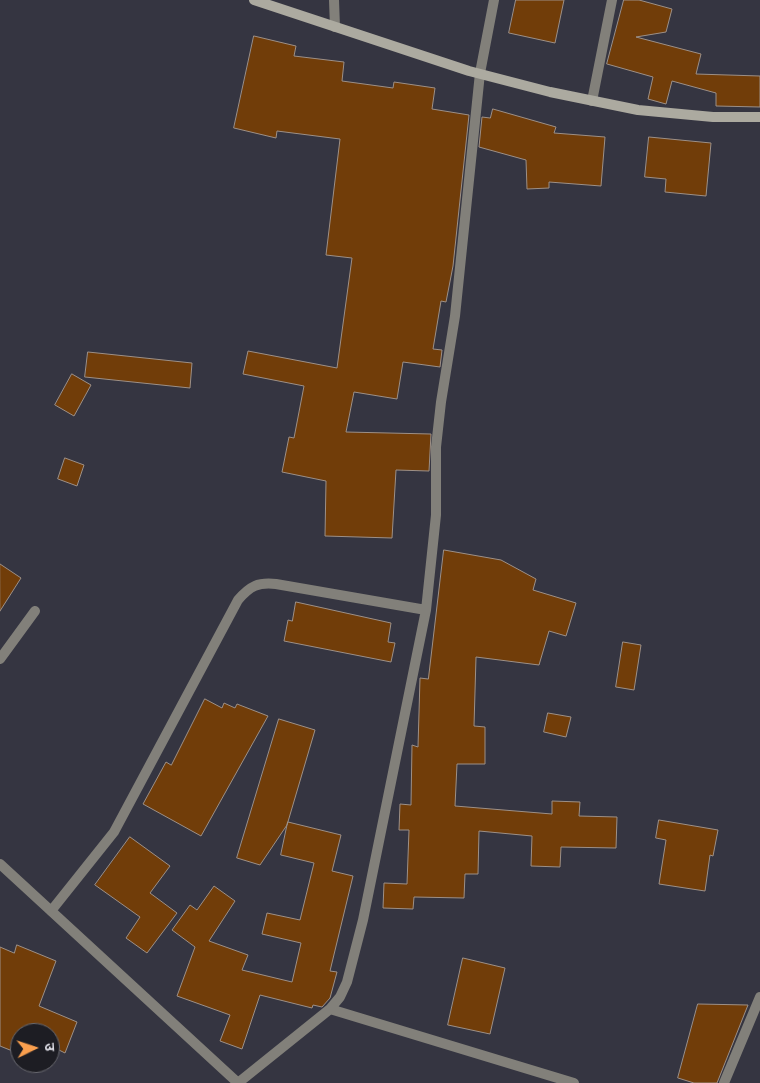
<!DOCTYPE html>
<html>
<head>
<meta charset="utf-8">
<style>
  body { margin:0 }
  #map { position:relative; width:760px; height:1083px; overflow:hidden; background:#353541; font-family:"Nunito Sans","Noto Sans Devanagari",sans-serif }
  canvas { display:block }
  .north { position:absolute; left:10px; top:1023px; width:50px; height:50px; box-sizing:border-box; background:#1d1d23; border:1px solid #68686f; border-radius:50%; rotate:86deg; font-size:14px; font-weight:700; line-height:20px; text-align:center; color:#d9d9e1 }
  .north::after { content:''; display:block; margin:auto; width:18px; height:22px; background:#fa9f4e; clip-path:polygon(50% 0,100% 100%,50% 72%,0 100%) }
</style>
</head>
<body>
<div id="map">
<canvas width="760" height="1083"></canvas>
<div class="north">उ</div>
</div>
<script>
const ctx = document.querySelector('canvas').getContext('2d');
ctx.lineJoin = 'round';
function paint(path, color) { ctx.fillStyle = color; ctx.fill(path, 'evenodd'); }
function trace(path, color, width, dash) { ctx.strokeStyle = color; ctx.lineWidth = width; ctx.lineCap = dash ? 'butt' : 'round'; ctx.setLineDash(dash || []); ctx.stroke(path); }
const building = new Path2D(`
  M 516,0 L 564,0 L 555,43 L 509,33 Z
  M 624,0 L 639,0 L 672,9 L 666,32 L 636,37 L 701,54 L 696,74 L 760,76 L 760,107 L 716,106 L 716,93 L 672,81 L 666,104 L 648,99 L 653,77 L 607,64 Z
  M 254,36 L 296,46 L 294,56 L 344,62 L 342,81 L 393,88 L 394,82 L 435,88 L 432,109 L 469,115 L 453,266 L 446,302 L 441,301 L 433,349 L 442,350 L 440,367 L 403,362 L 397,399 L 354,392 L 346,432 L 431,434 L 429,471 L 396,470 L 392,538 L 325,536 L 326,481 L 282,472 L 289,437 L 294,438 L 304,386 L 243,374 L 248,351 L 337,368 L 352,258 L 326,255 L 340,139 L 277,131 L 276,138 L 234,128 Z
  M 493,109 L 556,127 L 554,133 L 605,137 L 601,186 L 549,182 L 549,188 L 527,189 L 526,160 L 479,147 L 482,117 L 490,118 Z
  M 649,137 L 711,143 L 706,196 L 665,192 L 666,179 L 645,177 Z
  M 88,352 L 192,363 L 190,388 L 85,377 Z
  M 72,374 L 91,385 L 74,416 L 55,405 Z
  M 65,458 L 84,465 L 77,486 L 58,479 Z
  M 444,550 L 501,560 L 536,579 L 533,590 L 576,603 L 566,636 L 549,631 L 539,665 L 476,657 L 474,726 L 485,727 L 485,764 L 457,764 L 455,806 L 552,814 L 552,801 L 580,802 L 579,816 L 617,817 L 616,848 L 561,847 L 560,867 L 531,866 L 532,836 L 479,831 L 478,874 L 465,874 L 464,898 L 414,897 L 413,909 L 383,908 L 384,883 L 407,884 L 409,830 L 399,830 L 400,804 L 411,805 L 412,745 L 418,747 L 420,678 L 428,679 Z
  M 0,564 L 21,578 L 0,611 Z
  M 296,602 L 391,623 L 388,642 L 395,643 L 391,662 L 284,641 L 288,620 L 292,621 Z
  M 623,642 L 641,645 L 634,690 L 616,687 Z
  M 205,699 L 222,708 L 224,703 L 235,708 L 237,704 L 268,716 L 201,836 L 143,804 L 166,762 L 171,765 Z
  M 548,713 L 571,717 L 566,737 L 544,732 Z
  M 279,719 L 315,730 L 287,825 L 260,865 L 237,858 Z
  M 659,820 L 718,830 L 713,856 L 710,855 L 705,891 L 659,884 L 666,840 L 656,838 Z
  M 288,822 L 341,835 L 332,871 L 353,876 L 330,971 L 337,972 L 330,998 L 322,1007 L 313,1005 L 312,1008 L 260,995 L 242,1049 L 220,1041 L 230,1015 L 177,996 L 195,947 L 172,930 L 190,905 L 197,910 L 214,886 L 235,901 L 209,941 L 248,955 L 242,970 L 292,982 L 301,943 L 262,934 L 267,913 L 300,920 L 314,863 L 281,855 Z
  M 130,837 L 170,866 L 150,893 L 177,913 L 147,953 L 126,938 L 140,917 L 95,885 Z
  M 17,945 L 56,961 L 39,1006 L 77,1022 L 65,1053 L 57,1049 L 51,1066 L 42,1063 L 50,1063 L 50,1033 L 20,1033 L 20,1054 L 0,1046 L 0,947 L 14,953 Z
  M 463,958 L 505,968 L 490,1034 L 448,1025 Z
  M 698,1004 L 748,1005 L 717,1083 L 694,1083 L 678,1078 Z`);
paint(building, '#713d09');
trace(building, '#9d9087', 1);
trace(new Path2D(`
  M 334,0 L 335,27`), '#82807a', 10);
trace(new Path2D(`
  M 592,101 L 612,0
  M 0,659 L 35,611
  M 0,864 L 238,1083
  M 51,911 L 114,832 L 238,600 C 250,586 258,582 276,584 L 426,610
  M 330,1009 L 574,1083
  M 238,1083 L 330,1009 L 340,997 L 347,982 L 363,920 L 426,610 L 436,515 L 436,447 L 441,402 L 455,316 L 480,73 L 494,0
  M 724,1083 L 760,997`), '#82807a', 10);
trace(new Path2D(`
  M 254,0 L 469,71 L 550,92 L 638,110 L 713,117 L 760,117`), '#acaaa0', 10);
</script>
</body>
</html>
